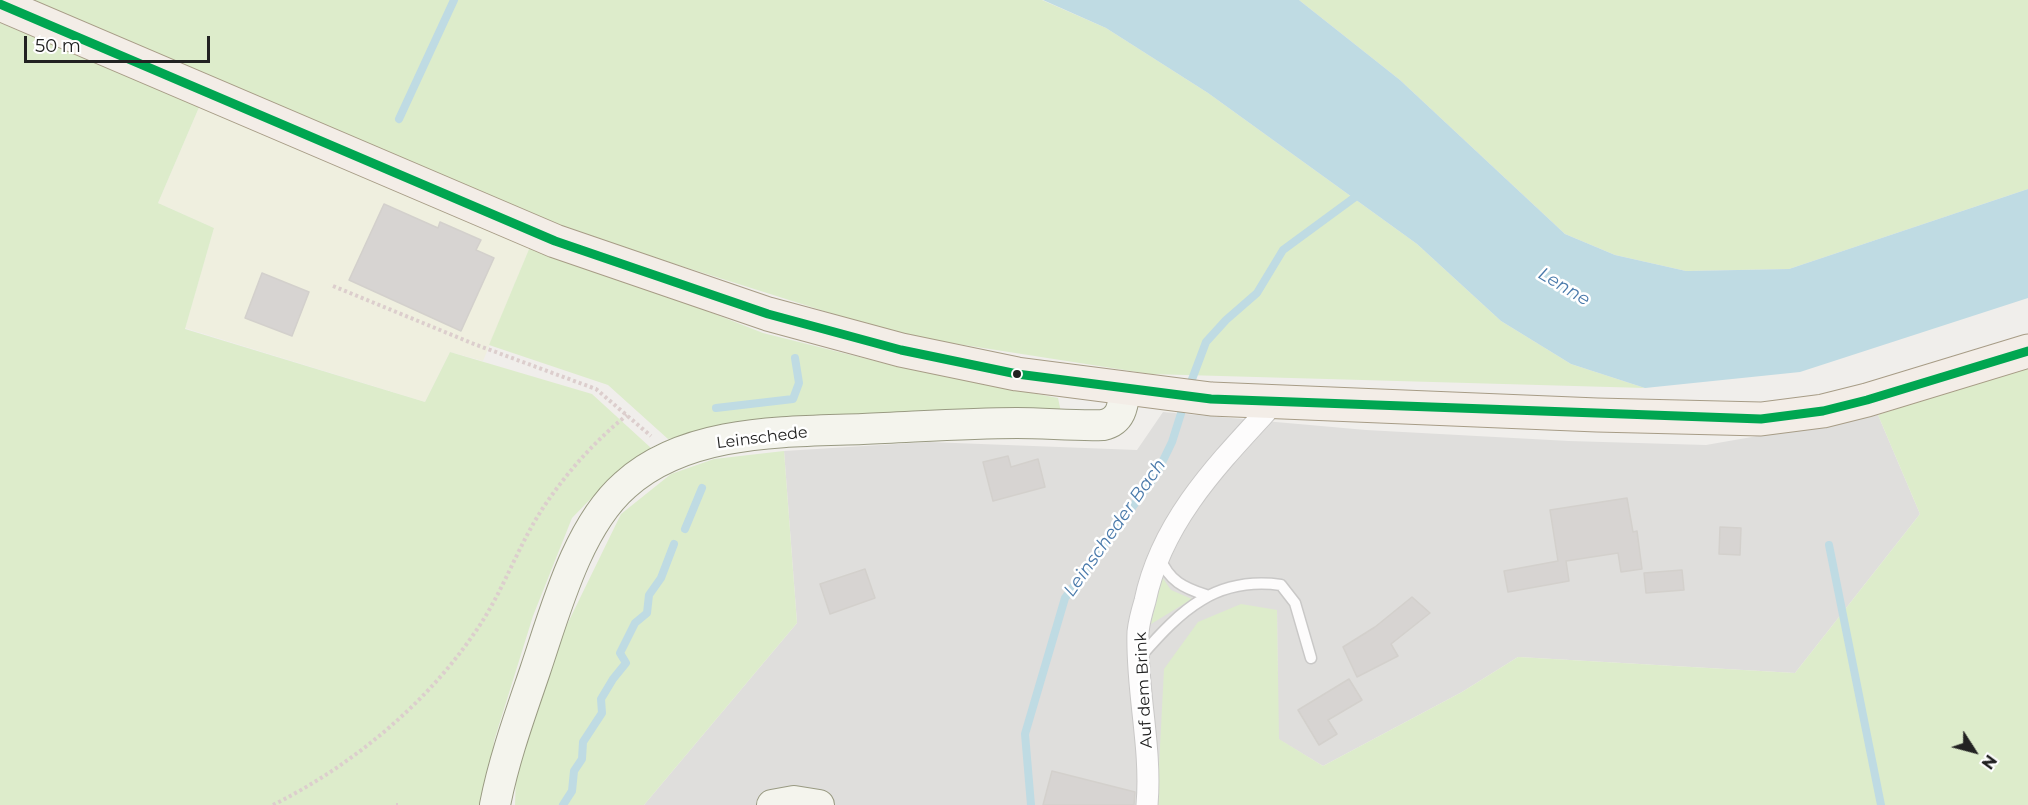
<!DOCTYPE html>
<html>
<head>
<meta charset="utf-8">
<style>
  body { margin:0 }
  #map { position:relative; width:2028px; height:805px; overflow:hidden; background:#f0eeeb; font-family:Montserrat,sans-serif }
  canvas { display:block }
  .north { position:absolute; left:1944px; top:721px; width:60px; height:60px; -webkit-text-stroke:4px #fff; paint-order:stroke; rotate:126deg; font-size:16px; font-weight:700; line-height:24px; text-align:center; color:#222 }
  .north::after { content:''; display:block; margin:auto; width:21px; height:27px; background:#222; clip-path:polygon(50% 0,100% 100%,50% 72%,0 100%) }
  .scale { position:absolute; left:24px; top:36px; width:186px; height:27px; box-sizing:border-box; border:3px solid #222; border-top:0; padding-left:8px; font-size:18px; line-height:21px; white-space:nowrap; color:#222; -webkit-text-stroke:4px #fff; paint-order:stroke }
</style>
</head>
<body>
<div id="map">
<canvas width="2028" height="805"></canvas>
<div class="north">N</div>
<div class="scale">50 m</div>
</div>
<script>
const ctx = document.querySelector('canvas').getContext('2d');
ctx.lineJoin = 'round';
function paint(path, color) { ctx.fillStyle = color; ctx.fill(path, 'evenodd'); }
function trace(path, color, width, dash) { ctx.strokeStyle = color; ctx.lineWidth = width; ctx.lineCap = dash ? 'butt' : 'round'; ctx.setLineDash(dash || []); ctx.stroke(path); }
function write(font, color, halo, rows, align = 'center') {
  ctx.font = font + ' Montserrat,sans-serif'; ctx.lineWidth = 5; ctx.setLineDash([]); ctx.textBaseline = 'middle'; ctx.strokeStyle = halo; ctx.fillStyle = color; for (const [text, x, y, turn = 0] of rows) {
    ctx.save(); ctx.translate(x, y); ctx.rotate((+turn || 0) * Math.PI / 180); ctx.textAlign = isNaN(turn) ? turn : align; if (halo) ctx.strokeText(text, 0, 0); ctx.fillText(text, 0, 0); ctx.restore();
  }
}
paint(new Path2D(`
  M 1163,412 L 1366,430 L 1569,441 L 1706,445 L 1878,415 L 1920,514 L 1795,673 L 1518,657 L 1462,692 L 1323,766 L 1278,739 L 1277,610 L 1157,805 L 644,805 L 797,623 L 784,451 L 929,442 L 1137,450 Z`), '#dfdedc');
paint(new Path2D(`
  M 200,105 L 532,242 L 483,361 L 450,352 L 425,402 L 185,328 L 214,228 L 158,203 Z`), '#efefdf');
paint(new Path2D(`
  M 11,0 L 1042,0 L 1106,28 L 1208,93 L 1417,244 L 1501,321 L 1571,364 L 1645,388 L 1150,374 L 900,335 L 564,229 Z
  M 1299,0 L 2028,0 L 2028,189 L 1789,269 L 1686,271 L 1615,255 L 1565,234 L 1400,80 Z
  M 0,23 L 200,105 L 158,203 L 214,228 L 185,329 L 425,402 L 450,352 L 592,394 L 651,448 L 612,477 L 572,518 L 533,616 L 494,741 L 489,805 L 0,805 Z
  M 532,242 L 763,333 L 903,368 L 1058,398 L 1061,412 L 768,418 L 668,439 L 608,385 L 489,345 Z
  M 2028,364 L 2028,805 L 1157,805 L 1164,669 L 1198,622 L 1241,604 L 1277,610 L 1279,739 L 1323,766 L 1462,692 L 1518,657 L 1795,673 L 1920,514 L 1878,415 Z
  M 784,451 L 797,623 L 644,805 L 515,805 L 517,749 L 560,639 L 621,514 L 671,474 L 714,459 Z
  M 1162,577 L 1171,590 L 1192,599 L 1151,624 Z`), '#ddeccb');
paint(new Path2D(`
  M 1043,0 L 1299,0 L 1400,80 L 1565,234 L 1615,255 L 1686,271 L 1789,269 L 2028,189 L 2028,298 L 1800,372 L 1645,388 L 1571,364 L 1501,321 L 1417,244 L 1208,93 L 1106,28 Z`), '#bfdbe3');
trace(new Path2D(`
  M 399,119 L 454,0
  M 1188,390 L 1206,342 L 1226,320 L 1257,293 L 1283,250 L 1362,192
  M 716,408 L 793,399 L 799,383 L 795,358
  M 685,529 L 702,488
  M 1829,545 L 1881,805
  M 563,805 L 572,791 L 574,771 L 582,759 L 583,742 L 602,713 L 601,699 L 613,679 L 626,663 L 620,653 L 635,623 L 647,613 L 649,595 L 661,578 L 674,544
  M 1031,805 L 1025,734 L 1065,598 L 1156,475 L 1172,442 L 1184,404`), '#bfdbe3', 8);
const building = new Path2D(`
  M 384,204 L 438,228 L 440,222 L 481,240 L 476,250 L 494,258 L 461,331 L 349,280 Z
  M 262,273 L 309,292 L 292,336 L 245,318 Z
  M 1008,456 L 1011,467 L 1038,459 L 1045,487 L 993,501 L 983,462 Z
  M 1627,498 L 1633,532 L 1637,531 L 1642,569 L 1621,572 L 1618,553 L 1566,561 L 1569,581 L 1508,592 L 1504,571 L 1558,561 L 1550,510 Z
  M 1720,527 L 1741,528 L 1740,555 L 1719,554 Z
  M 865,569 L 875,598 L 830,614 L 820,584 Z
  M 1682,570 L 1684,590 L 1646,593 L 1644,573 Z
  M 1412,597 L 1430,613 L 1391,644 L 1398,656 L 1357,677 L 1343,647 L 1375,627 Z
  M 1349,679 L 1362,700 L 1328,720 L 1337,734 L 1319,745 L 1298,710 Z
  M 1052,771 L 1135,792 L 1134,805 L 1043,805 Z`);
paint(building, '#d7d4d2');
trace(building, '#d3d0cc', 1.5);
const lane = new Path2D(`
  M 1160,558 C 1169,581 1184,588 1206,595
  M 1141,656 C 1181,610 1216,576 1281,585 L 1295,603 L 1311,658`);
const street = new Path2D(`
  M 1147,805 C 1152,747 1136,690 1138,632 C 1139,622 1142,611 1145,601 C 1162,519 1221,461 1276,401`);
const secondary = new Path2D(`
  M 495,805 C 504,759 520,715 535,671 C 555,612 577,527 625,485 C 687,429 785,432 863,429 C 914,427 966,423 1017,423 C 1046,423 1075,426 1103,425 C 1122,421 1123,405 1125,389
  M 772,805 L 794,801 L 819,805`);
const primary = new Path2D(`
  M 0,4 L 555,241 L 768,314 L 901,350 L 1017,374 L 1211,399 L 1597,415 L 1761,419 L 1823,411 L 1867,400 L 2028,351`);
trace(lane, '#c9c8c7', 13);
trace(street, '#c9c8c7', 23);
trace(secondary, '#999a82', 32);
trace(primary, '#a79c86', 35);
trace(new Path2D(`
  M 333,286 L 474,344 L 596,389 L 651,436
  M 273,805 C 357,763 435,697 485,617 C 507,581 521,540 545,505 C 568,471 595,441 627,415
  M 396,805 L 398,805`), '#dccecd', 4, [3, 3]);
trace(lane, '#fdfcfc', 10);
trace(street, '#fdfcfc', 21);
trace(secondary, '#f4f4ed', 30);
trace(primary, '#f3ede7', 33);
trace(new Path2D(`
  M 0,4 L 555,241 L 768,314 L 901,350 L 1017,374 L 1211,399 L 1761,419 L 1823,411 L 1867,400 L 2028,351`), '#00a651', 9);
for (const [x, y, r, color] of [
  [1017,374,5,"#222"]
]) { const dot = new Path2D(); dot.arc(x, y, r, 0, 2 * Math.PI); ctx.fillStyle = color; ctx.fill(dot); trace(dot, '#fff', 2); }
write('16px', '#222', '#fff', [
  ["Leinschede",762,438,-7],
  ["Auf dem Brink",1144,690,-93]
]);
write('italic 18px', '#4a7aab', '#fff', [
  ["Lenne",1564,287,31],
  ["Leinscheder Bach",1115,528,-55]
]);
</script>
</body>
</html>
